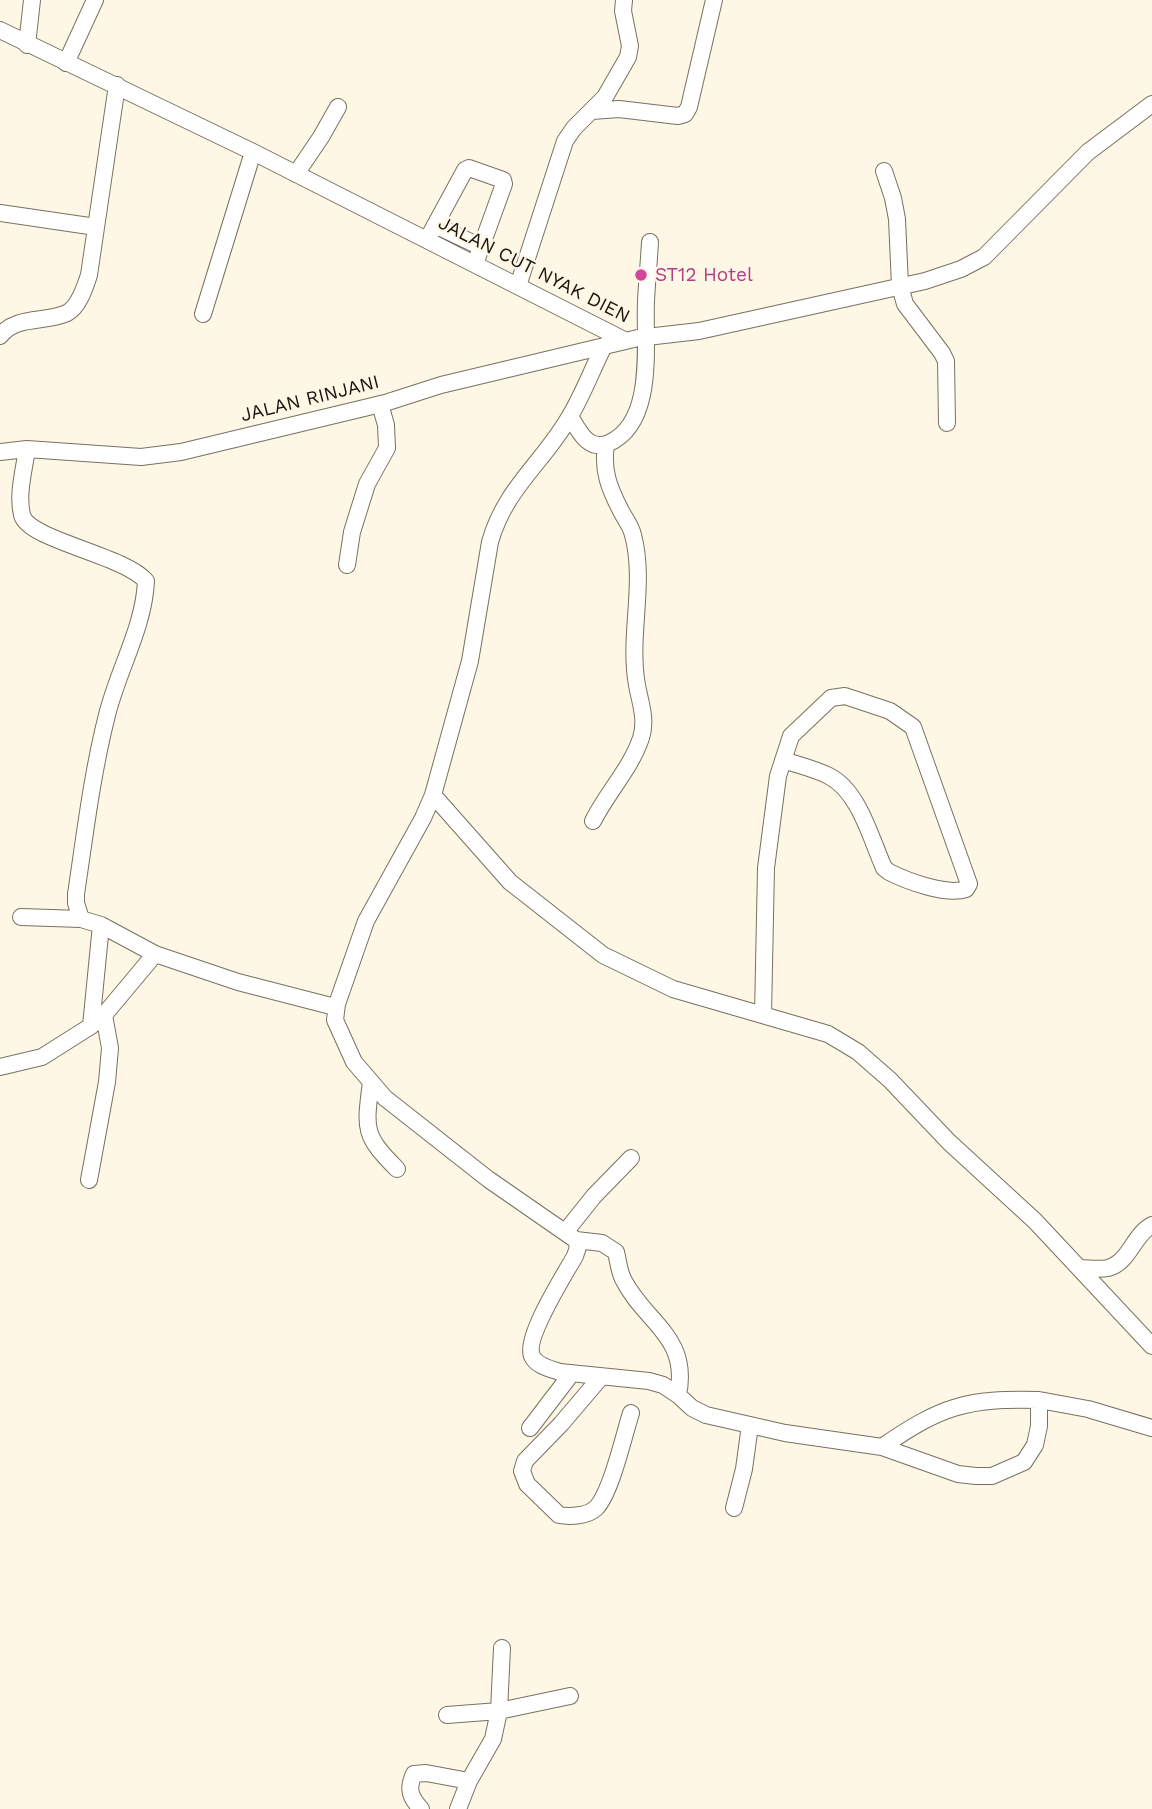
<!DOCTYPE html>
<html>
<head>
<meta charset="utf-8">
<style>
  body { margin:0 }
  canvas { display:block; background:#fef7e6 }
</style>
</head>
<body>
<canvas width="1152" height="1809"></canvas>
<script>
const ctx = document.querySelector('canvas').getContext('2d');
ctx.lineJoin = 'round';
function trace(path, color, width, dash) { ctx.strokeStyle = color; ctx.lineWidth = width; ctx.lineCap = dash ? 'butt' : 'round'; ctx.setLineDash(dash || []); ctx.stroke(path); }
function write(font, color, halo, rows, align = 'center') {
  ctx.font = font + ' "Work Sans",sans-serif'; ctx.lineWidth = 5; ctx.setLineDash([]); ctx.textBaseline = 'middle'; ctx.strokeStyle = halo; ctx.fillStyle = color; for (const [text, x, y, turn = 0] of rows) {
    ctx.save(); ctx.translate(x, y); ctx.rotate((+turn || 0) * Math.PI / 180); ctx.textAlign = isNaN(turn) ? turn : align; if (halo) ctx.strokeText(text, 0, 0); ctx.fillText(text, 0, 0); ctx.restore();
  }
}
const minor = new Path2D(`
  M 0,30 L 253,152 L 626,341
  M 27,45 L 32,0
  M 66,63 L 95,0
  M 592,111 L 619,109 L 678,116 L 685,114 L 689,107 L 714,0
  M 884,171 L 893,198 L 897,219 L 900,286 L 905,304 L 942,353 L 946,361 L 947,423
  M 296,174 L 321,137 L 338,107
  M 0,213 L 96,227
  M 435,225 L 481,247
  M 427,240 L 465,170 L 469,168 L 503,180 L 504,184 L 475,264
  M 518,286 L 565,141 L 574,128 L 605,97 L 628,57 L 630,46 L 623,11 L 624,0
  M 203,314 L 253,152
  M 0,336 C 16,315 46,323 67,313 C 79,307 85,287 89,275 L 117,85
  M 570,416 C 579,431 588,452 609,443 C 656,422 644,343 646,301 C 647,281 649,261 650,242
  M 27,449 C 24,470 17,495 22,515 C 28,540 124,555 146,581 C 144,627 118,670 107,715 C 92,774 85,834 76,894 L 76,903 L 81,919 L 101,925 L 155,954 L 238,982 L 331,1006 L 337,1004 L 366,921 L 423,818 L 433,795 L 470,661 L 490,542 C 505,488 544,462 570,416 C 583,394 592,370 603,348
  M 0,452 L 27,449 L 141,457 L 181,452 L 385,403 L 441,385 L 638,338 L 699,331 L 925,281 L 961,269 L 984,257 L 1088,152 L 1152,104
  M 347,565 L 352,532 L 367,484 L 387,448 L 386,425 L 380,404
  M 433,795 L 510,882 L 603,955 L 673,989 L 828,1034 L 858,1052 L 890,1080 L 949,1142 L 1035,1221 L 1152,1346
  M 593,821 C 607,793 631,768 641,738 C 647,720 640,702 637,685 C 628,635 646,584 633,535 C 631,526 625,519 621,511 C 609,488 602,470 606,445
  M 21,917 L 81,919
  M 337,1004 L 335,1020 L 354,1062 L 385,1098 L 488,1179 L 576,1240 L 578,1247 L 575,1256 C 565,1274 524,1338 532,1356 C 536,1366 551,1369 560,1372 L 649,1381 L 663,1385 L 678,1395 L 692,1408 L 706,1415 L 785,1433 L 882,1447 L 958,1474 L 976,1476 L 992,1476 L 1024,1462 L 1035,1445 L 1039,1426 L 1039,1400 L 1088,1409 L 1152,1428
  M 763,1015 L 766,868 L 778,776 L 791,736 L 831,698 L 845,696 L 890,711 L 913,727 L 969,884 L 966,889 C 947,896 907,881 889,872 L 884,868 C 871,839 859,791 829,776 C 815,769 798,765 783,760
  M 91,1026 L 101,925
  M 0,1067 L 42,1057 L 91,1026 L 104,1015 L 155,954
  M 371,1082 C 365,1129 363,1135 397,1169
  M 89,1180 L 107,1082 L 110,1048 L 104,1015
  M 566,1231 L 594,1196 L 631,1158
  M 576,1240 L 602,1243 L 616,1252 C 618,1260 619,1271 623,1279 C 645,1323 690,1336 678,1395
  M 1079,1268 C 1088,1268 1099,1270 1108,1268 C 1130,1262 1133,1235 1152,1225
  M 601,1377 L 561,1424 L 525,1461 L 522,1471 L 527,1484 L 559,1515 C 570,1517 588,1516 596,1508 C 611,1493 624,1435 631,1413
  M 530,1428 L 572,1373
  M 882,1447 C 941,1406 967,1398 1039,1400
  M 734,1508 L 744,1469 L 750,1425
  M 447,1715 L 499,1711 L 570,1696
  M 421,1809 C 410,1797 407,1789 414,1774 L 426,1773 L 469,1781
  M 458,1809 L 469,1781 L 493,1739 L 499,1711 L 502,1648`);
trace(minor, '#79715f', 18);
trace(minor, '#fff', 16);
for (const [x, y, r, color] of [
  [641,275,7,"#d1479c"]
]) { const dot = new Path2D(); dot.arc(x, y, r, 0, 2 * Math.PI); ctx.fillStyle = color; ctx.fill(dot); trace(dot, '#fef7e6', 2.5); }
write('19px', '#17140d', '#fef7e6', [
  ["JALAN CUT NYAK DIEN",534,270,27],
  ["JALAN RINJANI",310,399,-14]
]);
write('19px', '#b23c85', '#fef7e6', [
  ["ST12 Hotel",655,275]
], 'left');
</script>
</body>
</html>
